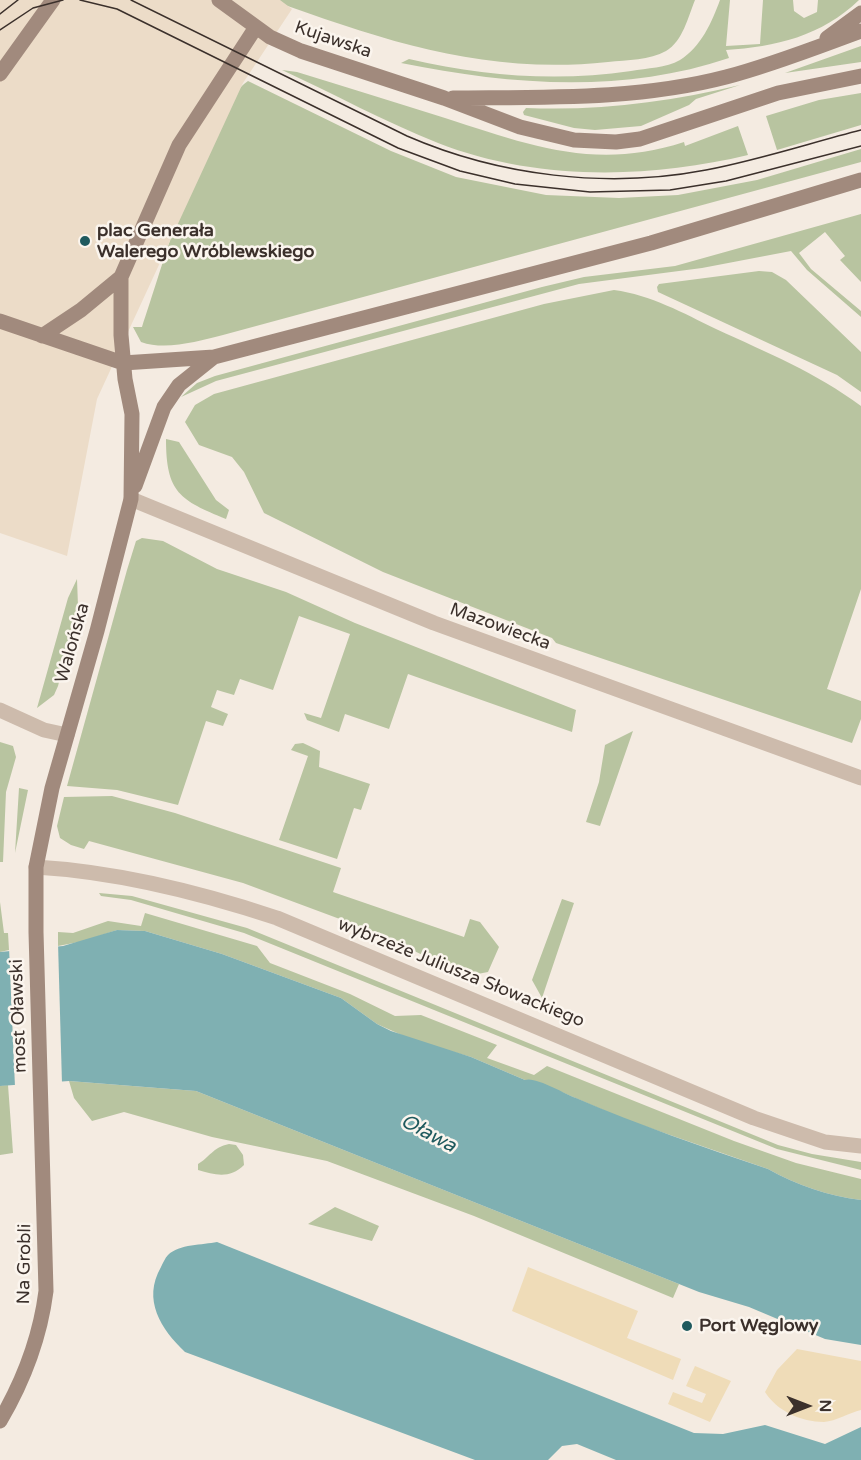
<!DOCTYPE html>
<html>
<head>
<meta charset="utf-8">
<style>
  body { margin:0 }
  #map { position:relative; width:861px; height:1460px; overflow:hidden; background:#f4ebe1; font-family:"Varela Round",sans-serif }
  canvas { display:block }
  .north { position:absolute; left:777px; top:1376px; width:60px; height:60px; -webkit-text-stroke:4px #fbf5ee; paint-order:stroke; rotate:90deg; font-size:16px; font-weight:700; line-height:24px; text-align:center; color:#3b302b }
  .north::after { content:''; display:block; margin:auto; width:21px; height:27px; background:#3b302b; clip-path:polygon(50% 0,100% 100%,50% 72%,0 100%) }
</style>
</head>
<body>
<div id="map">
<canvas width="861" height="1460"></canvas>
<div class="north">N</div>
</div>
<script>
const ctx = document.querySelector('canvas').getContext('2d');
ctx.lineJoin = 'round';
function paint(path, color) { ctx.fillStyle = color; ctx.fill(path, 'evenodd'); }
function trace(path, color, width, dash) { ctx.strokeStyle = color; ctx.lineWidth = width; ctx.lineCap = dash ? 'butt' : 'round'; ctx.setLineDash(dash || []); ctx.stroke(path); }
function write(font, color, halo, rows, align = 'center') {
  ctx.font = font + ' "Varela Round",sans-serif'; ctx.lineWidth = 5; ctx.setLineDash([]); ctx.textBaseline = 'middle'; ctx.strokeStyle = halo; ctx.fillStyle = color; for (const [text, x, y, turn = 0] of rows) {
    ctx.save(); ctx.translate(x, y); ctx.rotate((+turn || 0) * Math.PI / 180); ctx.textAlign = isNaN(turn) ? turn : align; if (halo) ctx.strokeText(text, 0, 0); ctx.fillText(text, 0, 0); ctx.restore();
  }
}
paint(new Path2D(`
  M 271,0 L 695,0 C 688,17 683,41 666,51 C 650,60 627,60 608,62 C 485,75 385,41 271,0 Z
  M 720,0 L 730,0 L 726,46 L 760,44 L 763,0 L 793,0 L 794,11 L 804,18 L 817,12 L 818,0 L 859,0 C 822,36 775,47 726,50 L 729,58 C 622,94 510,85 401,63 L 409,59 C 483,76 556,82 631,71 C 647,68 666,68 680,60 C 701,47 712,22 720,0 Z
  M 861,46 L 861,62 L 785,73 Z
  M 282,70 L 297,72 C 347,87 396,103 445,118 C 529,145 595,171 684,142 L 685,146 L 738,126 L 748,155 C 648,179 535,181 438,143 C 385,122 334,94 282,70 Z
  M 248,81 L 391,151 L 456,177 L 546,195 L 619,198 L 678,195 L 757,180 L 861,149 L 861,162 L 223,335 C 198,341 166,351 141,342 L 133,327 L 142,327 C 160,275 206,109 248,81 Z
  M 740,85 L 696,99 L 689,105 L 641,126 L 595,130 L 574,128 L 524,115 L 523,112 L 526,108 C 600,111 669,102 740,85 Z
  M 861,93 L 861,125 L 777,150 L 766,116 L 819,100 Z
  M 861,214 L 861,282 L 840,260 L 845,256 L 825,232 L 799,253 L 811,269 L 861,311 L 861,317 L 807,270 L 791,251 L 702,268 L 579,284 L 216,381 L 181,397 L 197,383 L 215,376 L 542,287 L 584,277 L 675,266 Z
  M 759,271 L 772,272 L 786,280 L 861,352 L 861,392 L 837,375 L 658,292 L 657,287 L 659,284 Z
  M 614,290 C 651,295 683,313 716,329 C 768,353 815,372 861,406 L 861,589 L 827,689 L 861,701 L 861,719 L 852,743 L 556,643 L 552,638 L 383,572 L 264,513 L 244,472 L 232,457 L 199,445 L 185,422 L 195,405 L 214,394 L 544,304 Z
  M 166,439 L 179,442 L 216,500 L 229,510 L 226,519 C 180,500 166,493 166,439 Z
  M 142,538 L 163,541 L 217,569 L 286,592 L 355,623 L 576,710 L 572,732 L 408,674 L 389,729 L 345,714 L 339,732 L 307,720 L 304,713 L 321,718 L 350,634 L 299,616 L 273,690 L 240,679 L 234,695 L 217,690 L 211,707 L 228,714 L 223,726 L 206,721 L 178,805 L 117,790 L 67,786 L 127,570 L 136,541 Z
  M 77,579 L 78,606 L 58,686 L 54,695 L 37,708 L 68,598 Z
  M 633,731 L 600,826 L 586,822 L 599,782 L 605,745 Z
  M 0,742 L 13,746 L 16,757 L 6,792 L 3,862 L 0,862 Z
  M 303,743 L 320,751 L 319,767 L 370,784 L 361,810 L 354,808 L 337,859 L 279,840 L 308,756 L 291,750 L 295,744 Z
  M 19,788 L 28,790 L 15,853 Z
  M 112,796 L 175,813 L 341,868 L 333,892 L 464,937 L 470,919 L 480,922 L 499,947 L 488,972 L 467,976 L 372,931 L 243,883 L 89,841 L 84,849 L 71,845 L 60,838 L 57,826 L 64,797 Z
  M 99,893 L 132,896 L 247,928 L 778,1145 L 812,1154 L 861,1162 L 861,1170 L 777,1149 L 244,933 L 131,900 L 101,896 Z
  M 562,899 L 574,903 L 542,998 L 532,980 Z
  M 0,902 L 4,933 L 8,933 L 9,950 L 0,952 Z
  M 145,913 L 257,946 L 270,963 L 350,994 L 395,1016 L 421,1015 L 497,1045 L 487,1058 L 534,1075 L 547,1066 L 734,1141 L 796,1163 L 861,1179 L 861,1200 C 829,1196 796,1185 768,1169 L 624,1119 L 543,1084 L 525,1080 L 471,1057 L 415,1041 L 377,1024 L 341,998 L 222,954 L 145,931 L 117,930 L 84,941 L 58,946 L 58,932 L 73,933 L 108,921 L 141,926 Z
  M 69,1081 L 196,1091 L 679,1284 L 673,1298 L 474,1216 L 327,1161 L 212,1137 L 124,1112 L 92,1121 L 74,1098 Z
  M 8,1085 L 13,1153 L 0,1155 L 0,1086 Z
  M 229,1144 L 236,1145 L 243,1155 L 244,1165 C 230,1179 215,1175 198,1170 L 198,1164 C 209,1158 213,1147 229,1144 Z
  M 335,1207 L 379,1226 L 372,1241 L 308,1224 Z`), '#b8c4a0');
paint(new Path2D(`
  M 528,1267 L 638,1311 L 627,1338 L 681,1359 L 673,1380 L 512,1311 Z
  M 797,1349 L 861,1361 L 861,1410 C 849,1413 836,1421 824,1422 C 801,1422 777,1411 765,1392 L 777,1370 Z
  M 695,1366 L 731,1381 L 710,1422 L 668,1404 L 673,1392 L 702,1403 L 706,1394 L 686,1386 Z`), '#efdcb8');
paint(new Path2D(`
  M 0,0 L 280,0 L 292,9 L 243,83 L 97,399 L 67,556 L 0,533 Z`), '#ecdcc8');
paint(new Path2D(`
  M 117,930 L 145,931 L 222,954 L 341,998 L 377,1024 L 391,1031 L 471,1057 L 525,1080 C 535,1076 565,1094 576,1098 C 639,1125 703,1147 768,1169 C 796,1185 829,1196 861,1200 L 861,1345 L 825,1339 L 749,1307 L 699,1292 L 196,1091 L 69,1081 L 0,1086 L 0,952 L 63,946 Z
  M 217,1242 L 694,1433 L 723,1434 L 765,1425 L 825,1444 L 861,1427 L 861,1460 L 616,1460 L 577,1444 L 562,1446 L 548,1460 L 475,1460 L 185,1352 C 161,1329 142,1300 161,1267 C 163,1263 165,1258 168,1255 C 179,1244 203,1245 217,1242 Z`), '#7fb0b2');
paint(new Path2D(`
  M 58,943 L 62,1084 L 15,1087 L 9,947 Z`), '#f4ebe1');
trace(new Path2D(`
  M 131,499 L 434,623 L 861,778
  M 0,710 L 44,730 L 67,735
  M 36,867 C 119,872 199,892 277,918 L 754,1118 L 825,1142 L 861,1146`), '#cdbbac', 15);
trace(new Path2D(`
  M 219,0 L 270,37 L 301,51 L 444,98 L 520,127 L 574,140 L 616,142 L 640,139 L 778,93 L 861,76
  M 827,38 L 861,13
  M 0,74 L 53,0
  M 453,98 C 544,97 638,100 726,77 C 772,65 817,47 861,31
  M 0,321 L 123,363 L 214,357 L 651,243 L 861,180
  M 42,336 L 81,310 L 121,277
  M 135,486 L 164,407 L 179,385 L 214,357
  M 0,1421 C 24,1380 40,1338 46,1291 L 36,932 L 36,867 L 52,788 L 97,631 L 131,499 L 132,414 L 125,379 L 121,335 L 121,277 L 179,145 L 256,27`), '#a18a7d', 15);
trace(new Path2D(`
  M 80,0 L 117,9 L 398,148 L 460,171 L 515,184 L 590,192 L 670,190 L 726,181 L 861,146
  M 131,0 L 407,136 C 499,176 607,189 706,170 C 759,160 810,143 861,130
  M 0,14 L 18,0
  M 0,30 L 33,8 L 63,0`), '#3b302b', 1.5);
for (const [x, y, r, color] of [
  [85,241,6,"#1f5a5e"],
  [687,1326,6,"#1f5a5e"]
]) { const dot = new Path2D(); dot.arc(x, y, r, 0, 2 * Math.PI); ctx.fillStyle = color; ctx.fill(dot); trace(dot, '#fbf5ee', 2); }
write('18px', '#3b302b', '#fbf5ee', [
  ["Kujawska",333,40,19],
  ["Mazowiecka",500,627,20],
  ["Walońska",73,643,-74],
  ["wybrzeże Juliusza Słowackiego",461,973,22],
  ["most Oławski",19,1016,-92],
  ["Na Grobli",25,1264,-89]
]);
write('bold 18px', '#3b302b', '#fbf5ee', [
  ["plac Generała",97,231],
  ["Walerego Wróblewskiego",97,252],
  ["Port Węglowy",699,1326]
], 'left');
write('italic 20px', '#1f5a5e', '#fbf5ee', [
  ["Oława",428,1134,28]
]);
</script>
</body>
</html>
